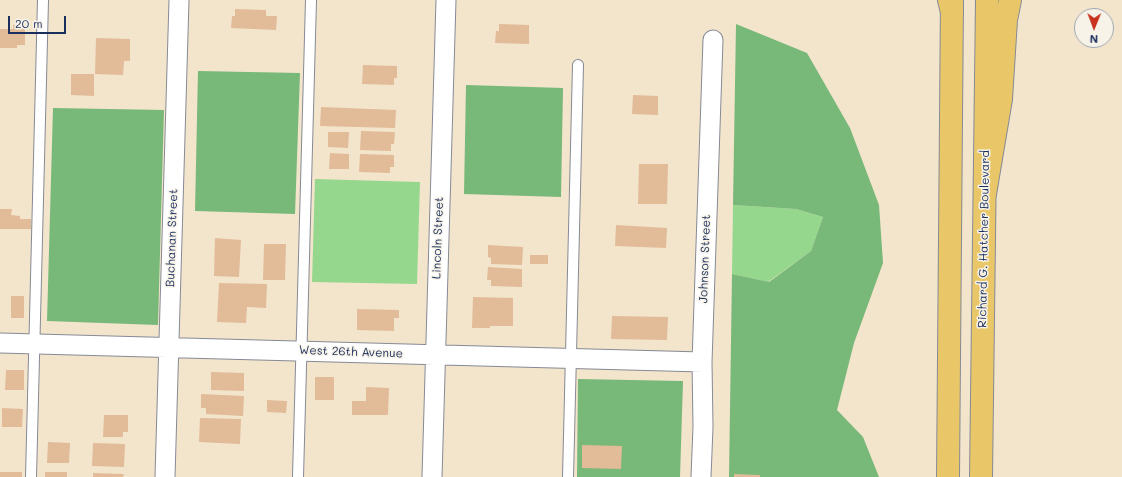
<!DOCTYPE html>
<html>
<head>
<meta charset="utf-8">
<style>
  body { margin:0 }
  #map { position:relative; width:1122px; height:477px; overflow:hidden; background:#f2e5cc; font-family:Mali,sans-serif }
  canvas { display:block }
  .north { position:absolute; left:1074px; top:8px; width:40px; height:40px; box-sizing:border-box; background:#f7f3e8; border:1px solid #9fa5b1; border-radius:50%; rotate:181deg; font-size:11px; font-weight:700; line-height:16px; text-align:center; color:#1b2f5e }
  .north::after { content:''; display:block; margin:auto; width:14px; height:18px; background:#c8321e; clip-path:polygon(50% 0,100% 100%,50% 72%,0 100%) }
  .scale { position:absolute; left:8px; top:16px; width:58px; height:18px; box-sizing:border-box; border:2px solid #1b2f5e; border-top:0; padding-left:5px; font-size:12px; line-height:14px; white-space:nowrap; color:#1b2f5e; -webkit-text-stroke:3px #f7f3e8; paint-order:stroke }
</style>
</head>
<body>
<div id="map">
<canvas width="1122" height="477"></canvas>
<div class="north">N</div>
<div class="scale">20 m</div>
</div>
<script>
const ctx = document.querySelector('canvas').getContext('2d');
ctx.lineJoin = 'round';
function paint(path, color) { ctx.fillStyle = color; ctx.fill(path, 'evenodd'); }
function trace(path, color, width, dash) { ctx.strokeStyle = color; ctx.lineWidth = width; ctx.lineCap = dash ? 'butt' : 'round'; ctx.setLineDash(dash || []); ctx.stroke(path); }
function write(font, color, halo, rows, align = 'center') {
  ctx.font = font + ' Mali,sans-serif'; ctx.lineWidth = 3; ctx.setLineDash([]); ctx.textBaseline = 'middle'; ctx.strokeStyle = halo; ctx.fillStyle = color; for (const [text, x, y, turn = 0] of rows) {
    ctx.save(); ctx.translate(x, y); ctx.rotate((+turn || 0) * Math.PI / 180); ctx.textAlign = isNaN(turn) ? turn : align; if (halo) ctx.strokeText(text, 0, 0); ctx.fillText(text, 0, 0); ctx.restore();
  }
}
paint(new Path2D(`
  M 315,179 L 420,182 L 417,284 L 312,282 Z
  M 733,205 L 796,209 L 823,217 L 811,251 L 768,282 L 732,274 Z`), '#96d78e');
paint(new Path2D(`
  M 736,24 L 807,53 L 850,128 L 879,205 L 883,263 L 854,343 L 837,410 L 863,437 L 879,477 L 729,477 L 732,274 L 769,282 L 811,251 L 823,217 L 796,209 L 733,205 Z
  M 198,71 L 300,73 L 295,214 L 195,211 Z
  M 466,85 L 563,88 L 561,197 L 464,194 Z
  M 53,108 L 164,110 L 158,325 L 47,321 Z
  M 578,379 L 683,381 L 680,477 L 577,477 Z`), '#78b879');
paint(new Path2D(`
  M 235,9 L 266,10 L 266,16 L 277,16 L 276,30 L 231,28 L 232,16 L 235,16 Z
  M 499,24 L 529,25 L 529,44 L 495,43 L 496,31 L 499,31 Z
  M 13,25 L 25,25 L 25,45 L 17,45 L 17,48 L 0,48 L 0,29 L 13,29 Z
  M 96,38 L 130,39 L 130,61 L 124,61 L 123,75 L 95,74 Z
  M 363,65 L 397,66 L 397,78 L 394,78 L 394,85 L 362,84 Z
  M 71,74 L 94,74 L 94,96 L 71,95 Z
  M 633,95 L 658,96 L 658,115 L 632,114 Z
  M 321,107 L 396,110 L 395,128 L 320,126 Z
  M 361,131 L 395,132 L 394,144 L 391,144 L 391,151 L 360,150 Z
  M 328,132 L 349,132 L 348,148 L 328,147 Z
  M 330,153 L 349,154 L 349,169 L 329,169 Z
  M 360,154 L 394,155 L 394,167 L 390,167 L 390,173 L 359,172 Z
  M 639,164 L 668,164 L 667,204 L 638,204 Z
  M 0,209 L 12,209 L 11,215 L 20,216 L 20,219 L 31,219 L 31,229 L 0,229 Z
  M 616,225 L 667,228 L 666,248 L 615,246 Z
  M 215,238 L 241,240 L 239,277 L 214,276 Z
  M 264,244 L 286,244 L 285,280 L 263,280 Z
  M 488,245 L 523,247 L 522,265 L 491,264 L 491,258 L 488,257 Z
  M 530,255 L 548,255 L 548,264 L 530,264 Z
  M 488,267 L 522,269 L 522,287 L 491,286 L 491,280 L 487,280 Z
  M 219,283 L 267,284 L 266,308 L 247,307 L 246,323 L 217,322 Z
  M 11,296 L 24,296 L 24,318 L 11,318 Z
  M 473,297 L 513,298 L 513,326 L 490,326 L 490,328 L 472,328 Z
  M 357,309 L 399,310 L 399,318 L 394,318 L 394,331 L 357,330 Z
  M 612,316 L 668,317 L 667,340 L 611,339 Z
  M 6,370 L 24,370 L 24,390 L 5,390 Z
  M 211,372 L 244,373 L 244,391 L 211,390 Z
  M 315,377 L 334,377 L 334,400 L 315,400 Z
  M 366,387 L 389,388 L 388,415 L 352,415 L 352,401 L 366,401 Z
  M 201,394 L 244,396 L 243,416 L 206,414 L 206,408 L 201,408 Z
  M 267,400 L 287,401 L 286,413 L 267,412 Z
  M 2,408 L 23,409 L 22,427 L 2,427 Z
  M 104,415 L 128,415 L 128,432 L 123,432 L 123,437 L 103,437 Z
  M 200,418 L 241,419 L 240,444 L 199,442 Z
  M 48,442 L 70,443 L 69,463 L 47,463 Z
  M 93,443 L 125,444 L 124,467 L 92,466 Z
  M 582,445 L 622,446 L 621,469 L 582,468 Z
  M 0,472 L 22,472 L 22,477 L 0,477 Z
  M 45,472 L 67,472 L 67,477 L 45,477 Z
  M 93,473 L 124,474 L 123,477 L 93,477 Z
  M 734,474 L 760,475 L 760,477 L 734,477 Z`), '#e2bb99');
const lane = new Path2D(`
  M 31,477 L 43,0
  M 298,477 L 311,0
  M 568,477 L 578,65`);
const street = new Path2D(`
  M 0,343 L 702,362
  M 165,477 L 179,0
  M 432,477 L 446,0
  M 701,477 L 703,427 L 702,362 L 713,40`);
const primary = new Path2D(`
  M 948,477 L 952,0
  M 981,477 L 987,0`);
const highway = new Path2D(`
  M 949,0 L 952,12
  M 985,194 L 1001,99 L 1006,20 L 1010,0`);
trace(lane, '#868a95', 12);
trace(street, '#868a95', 21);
trace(primary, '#868a95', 24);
trace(highway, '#868a95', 24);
trace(lane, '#fff', 10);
trace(street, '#fff', 19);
trace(primary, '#e9c769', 22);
trace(highway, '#e9c769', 22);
write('12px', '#1b2f5e', '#f7f3e8', [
  ["Buchanan Street",172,238,-88],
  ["Lincoln Street",438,238,-88],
  ["Richard G. Hatcher Boulevard",984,239,-89],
  ["Johnson Street",705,259,-88],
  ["West 26th Avenue",351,352,2]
]);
</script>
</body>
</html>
